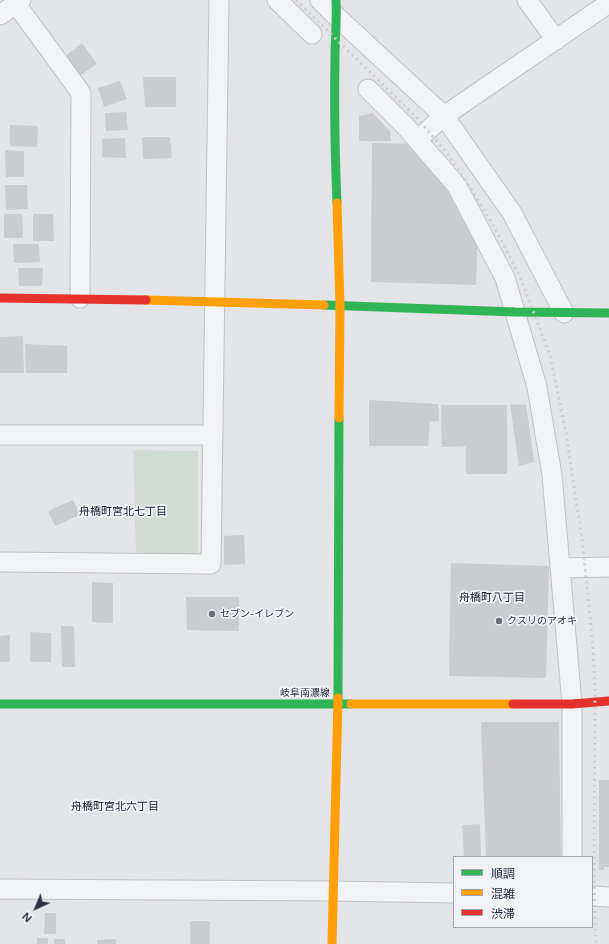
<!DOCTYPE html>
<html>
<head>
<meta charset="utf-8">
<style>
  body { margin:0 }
  #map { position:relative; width:609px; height:944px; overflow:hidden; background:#e3e4e7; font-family:Figtree,"Noto Sans JP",sans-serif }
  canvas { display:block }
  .legend { position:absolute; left:453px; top:856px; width:140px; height:72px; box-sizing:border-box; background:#f1f3f7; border:1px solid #a1a5ae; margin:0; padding:5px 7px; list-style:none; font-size:12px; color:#2a2f41 }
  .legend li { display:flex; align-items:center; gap:8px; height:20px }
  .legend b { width:20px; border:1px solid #a1a5ae }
  .north { position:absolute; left:16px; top:888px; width:40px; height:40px; -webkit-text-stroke:3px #f1f3f7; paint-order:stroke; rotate:224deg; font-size:11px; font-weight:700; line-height:16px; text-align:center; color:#2a2f41 }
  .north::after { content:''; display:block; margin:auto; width:14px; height:18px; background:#2a2f41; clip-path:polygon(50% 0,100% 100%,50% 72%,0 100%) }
</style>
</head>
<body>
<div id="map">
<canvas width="609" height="944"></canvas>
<ul class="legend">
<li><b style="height:5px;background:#30b455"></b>順調</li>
<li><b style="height:5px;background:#ff9f0a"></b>混雑</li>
<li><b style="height:5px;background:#e5322d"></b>渋滞</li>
</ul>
<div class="north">N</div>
</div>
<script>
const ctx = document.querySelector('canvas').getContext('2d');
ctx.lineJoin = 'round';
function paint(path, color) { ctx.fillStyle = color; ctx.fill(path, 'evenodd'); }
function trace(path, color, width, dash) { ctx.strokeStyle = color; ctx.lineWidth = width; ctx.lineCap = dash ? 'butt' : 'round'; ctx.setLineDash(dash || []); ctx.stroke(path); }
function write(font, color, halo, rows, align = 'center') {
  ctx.font = font + ' Figtree,"Noto Sans JP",sans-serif'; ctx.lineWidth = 3.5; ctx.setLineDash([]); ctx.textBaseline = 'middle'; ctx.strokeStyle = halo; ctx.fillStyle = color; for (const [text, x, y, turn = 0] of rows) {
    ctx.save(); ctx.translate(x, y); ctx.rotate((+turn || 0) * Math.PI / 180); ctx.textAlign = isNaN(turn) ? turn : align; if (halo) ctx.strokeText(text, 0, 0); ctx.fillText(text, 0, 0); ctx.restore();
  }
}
paint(new Path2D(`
  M 133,450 L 198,451 L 198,555 L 136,555 Z`), '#d2dbd3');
paint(new Path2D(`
  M 82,43 L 97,64 L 78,77 L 64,57 Z
  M 143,77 L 176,77 L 176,107 L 145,107 Z
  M 120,81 L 127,99 L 104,107 L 98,88 Z
  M 126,112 L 128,130 L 106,131 L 105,113 Z
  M 373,113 L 390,131 L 391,141 L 359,141 L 359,116 Z
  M 10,125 L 38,126 L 37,147 L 10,146 Z
  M 142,137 L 170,137 L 172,158 L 143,159 Z
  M 125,138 L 126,158 L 102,157 L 102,139 Z
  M 372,143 L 414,144 L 432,165 L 478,232 L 476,285 L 371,282 Z
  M 5,150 L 24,151 L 24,177 L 6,177 Z
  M 5,185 L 27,185 L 28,209 L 6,210 Z
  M 4,214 L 22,214 L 23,238 L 4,238 Z
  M 33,214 L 53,214 L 54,241 L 33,241 Z
  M 13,244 L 39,244 L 40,262 L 14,263 Z
  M 18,268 L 43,268 L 42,286 L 19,286 Z
  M 23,336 L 24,373 L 0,373 L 0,337 Z
  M 25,344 L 67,346 L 67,373 L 26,373 Z
  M 369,400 L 438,404 L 439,421 L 430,422 L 428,446 L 369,446 Z
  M 510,404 L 526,405 L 534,462 L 519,466 Z
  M 441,405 L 507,405 L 507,474 L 466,474 L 466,446 L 442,447 Z
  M 73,500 L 80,515 L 55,526 L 48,511 Z
  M 244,535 L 245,564 L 224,565 L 224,536 Z
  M 451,563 L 549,566 L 546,678 L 449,676 Z
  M 92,582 L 113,583 L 113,623 L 92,622 Z
  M 186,597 L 239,597 L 239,631 L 187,630 Z
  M 61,626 L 74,626 L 75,667 L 62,667 Z
  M 30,632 L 51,633 L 51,662 L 30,662 Z
  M 10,635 L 10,662 L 0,662 L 0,636 Z
  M 481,722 L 559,722 L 561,857 L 486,857 Z
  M 599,780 L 609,780 L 609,867 L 604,867 L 604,870 L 599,870 Z
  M 480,824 L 481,857 L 464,857 L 462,825 Z
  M 45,913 L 56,913 L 56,934 L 44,934 Z
  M 190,921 L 210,921 L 210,944 L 190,944 Z
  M 37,938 L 48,938 L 48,944 L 37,944 Z
  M 54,939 L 65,939 L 65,944 L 54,944 Z
  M 116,939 L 116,944 L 97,944 L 97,940 Z`), '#cbcccf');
const street = new Path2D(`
  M 277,0 L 312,34
  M 320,0 L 337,17 L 444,116 L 512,213 L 564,313
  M 527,0 L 556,40
  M 16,4 L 81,93 L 80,298
  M 0,15 L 21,0
  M 368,89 L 407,128 L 457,186 L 505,278 L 537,387 L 552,475 L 572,704 L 572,857
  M 417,140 L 444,116 L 609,3
  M 0,435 L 212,435
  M 0,562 L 211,564 L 219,0
  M 560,568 L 609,567
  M 0,889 L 332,891 L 454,893
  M 592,896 L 609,897`);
trace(street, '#c1c2c5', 21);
trace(street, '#f2f3f5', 19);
trace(new Path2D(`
  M 336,0 C 337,20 335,39 335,58 C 334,107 335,155 337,203
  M 324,305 L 515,312 L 609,313
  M 338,698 L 339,418
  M 0,704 L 351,704`), '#30b455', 9);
trace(new Path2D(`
  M 337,203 L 340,306 L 339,418
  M 146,300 L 324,305
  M 351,704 L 513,704
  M 332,944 L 338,698`), '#ff9f0a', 9);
trace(new Path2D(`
  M 0,298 L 146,300
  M 513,704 L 572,704 L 609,701`), '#e5322d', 9);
trace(new Path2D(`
  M 296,0 L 417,118 L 446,152 L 475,195 L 498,234 L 520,277 L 550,355 L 566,433 L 582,539 L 593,646 L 595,691 L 594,877 L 596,944`), '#cccdd0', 3, [2, 4]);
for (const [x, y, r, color] of [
  [212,614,4,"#6b6e7b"],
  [499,621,4,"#6b6e7b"]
]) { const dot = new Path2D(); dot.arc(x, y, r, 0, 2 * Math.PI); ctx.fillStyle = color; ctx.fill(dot); trace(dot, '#f1f3f7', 1.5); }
write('10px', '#2a2f41', '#f1f3f7', [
  ["セブン-イレブン",220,614],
  ["クスリのアオキ",507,621]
], 'left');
write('10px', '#2a2f41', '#f1f3f7', [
  ["岐阜南濃線",305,693]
]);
write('11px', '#1c2132', '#f1f3f7', [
  ["舟橋町宮北七丁目",123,512],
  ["舟橋町八丁目",492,598],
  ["舟橋町宮北六丁目",115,807]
]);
</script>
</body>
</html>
